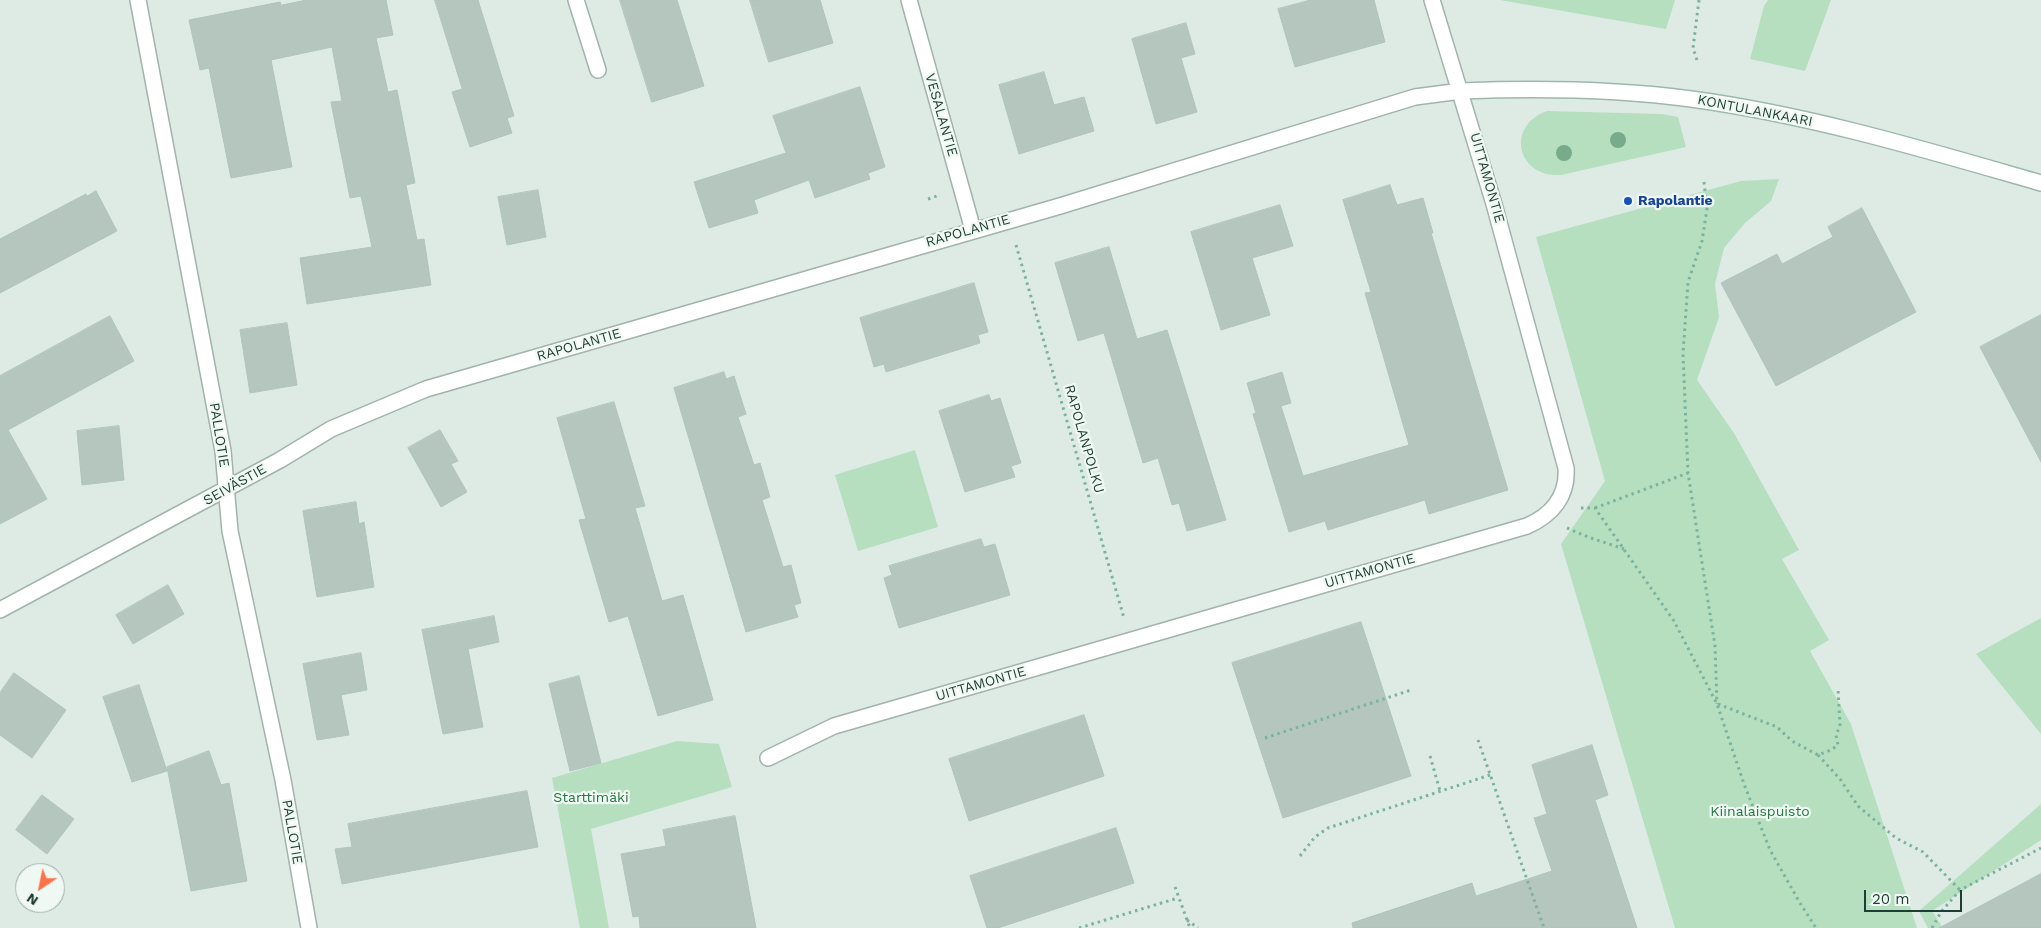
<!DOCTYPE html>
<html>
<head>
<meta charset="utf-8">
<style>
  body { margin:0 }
  #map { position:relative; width:2041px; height:928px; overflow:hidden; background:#deebe5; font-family:"Work Sans",sans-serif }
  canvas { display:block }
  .north { position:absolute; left:15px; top:863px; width:50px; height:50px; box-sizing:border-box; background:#eff8f3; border:1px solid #9bada7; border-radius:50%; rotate:214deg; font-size:14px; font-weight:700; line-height:20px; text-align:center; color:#1e3d34 }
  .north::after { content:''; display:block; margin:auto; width:18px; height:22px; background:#fe724a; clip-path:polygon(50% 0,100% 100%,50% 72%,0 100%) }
  .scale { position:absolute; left:1864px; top:890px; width:98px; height:22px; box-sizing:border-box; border:2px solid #1e3d34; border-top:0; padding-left:6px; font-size:15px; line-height:18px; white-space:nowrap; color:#1e3d34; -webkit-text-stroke:4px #eff8f3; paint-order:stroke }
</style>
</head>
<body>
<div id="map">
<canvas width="2041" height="928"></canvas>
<div class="north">N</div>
<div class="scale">20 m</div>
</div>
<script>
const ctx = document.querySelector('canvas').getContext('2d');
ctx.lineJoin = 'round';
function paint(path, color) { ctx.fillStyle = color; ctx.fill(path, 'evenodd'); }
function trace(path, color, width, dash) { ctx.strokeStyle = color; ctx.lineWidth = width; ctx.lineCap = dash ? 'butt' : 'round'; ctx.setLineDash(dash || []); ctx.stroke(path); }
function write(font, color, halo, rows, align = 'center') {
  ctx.font = font + ' "Work Sans",sans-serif'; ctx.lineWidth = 4.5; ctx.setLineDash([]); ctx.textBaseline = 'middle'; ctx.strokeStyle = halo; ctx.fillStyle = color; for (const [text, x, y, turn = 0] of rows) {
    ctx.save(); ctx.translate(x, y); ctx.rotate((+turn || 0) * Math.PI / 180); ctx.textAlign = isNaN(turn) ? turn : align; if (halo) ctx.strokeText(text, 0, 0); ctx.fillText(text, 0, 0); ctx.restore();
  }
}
paint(new Path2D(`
  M 1500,0 L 1675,0 L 1666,29 Z
  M 1768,0 L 1831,0 L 1805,71 L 1750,59 L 1764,6 Z
  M 1547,111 L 1662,114 L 1678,117 L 1686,147 L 1561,175 C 1517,178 1505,126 1547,111 Z
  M 1779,179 L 1771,201 L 1745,223 L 1724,248 L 1715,284 L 1719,317 L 1697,380 L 1734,433 L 1799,550 L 1782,559 L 1829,640 L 1810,651 L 1851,724 L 1917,928 L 1675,928 L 1561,544 L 1605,481 L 1536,237 L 1741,181 Z
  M 915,450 L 938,527 L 858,551 L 835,475 Z
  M 2041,618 L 2041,734 L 1976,654 Z
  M 677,741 L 719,744 L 732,787 L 591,829 L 609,928 L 580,928 L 552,778 Z
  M 2041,804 L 2041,840 L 1932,911 L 1943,928 L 1928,928 L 1919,911 Z`), '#b5dfbf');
const building = new Path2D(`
  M 307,0 L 386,0 L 393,35 L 376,38 L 388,92 L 397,90 L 415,183 L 406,185 L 417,240 L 424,239 L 431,285 L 307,304 L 300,258 L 372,247 L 361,196 L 350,198 L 336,128 L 331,102 L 342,101 L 332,47 L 271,60 L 292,167 L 231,178 L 209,68 L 200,70 L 189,20 L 280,2 L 281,5 Z
  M 435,0 L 478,0 L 514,116 L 507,118 L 512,133 L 470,147 L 452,92 L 462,89 Z
  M 620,0 L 677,0 L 704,86 L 652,102 Z
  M 750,0 L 820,0 L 833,43 L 769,62 Z
  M 1311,0 L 1374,0 L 1385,42 L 1295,67 L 1278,9 Z
  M 1186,23 L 1195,54 L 1181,58 L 1197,112 L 1156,124 L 1132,39 Z
  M 1044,72 L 1054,105 L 1084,97 L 1094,131 L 1019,154 L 999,85 Z
  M 860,87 L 885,167 L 868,173 L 870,179 L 815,198 L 809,180 L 754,200 L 758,213 L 709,228 L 694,182 L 786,153 L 773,116 Z
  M 1390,185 L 1397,205 L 1423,198 L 1433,233 L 1431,233 L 1508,490 L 1429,514 L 1425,500 L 1328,530 L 1325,521 L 1289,532 L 1253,414 L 1256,413 L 1247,383 L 1282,372 L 1291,403 L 1281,406 L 1303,476 L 1409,445 L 1365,293 L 1371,292 L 1343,200 Z
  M 538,190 L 546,237 L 507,245 L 498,197 Z
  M 96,191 L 117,231 L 0,293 L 0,239 L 86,194 L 87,196 Z
  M 1280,205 L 1293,246 L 1252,258 L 1270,315 L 1221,330 L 1191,232 Z
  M 1862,208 L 1916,312 L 1776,386 L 1721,283 L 1777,254 L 1782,264 L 1833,237 L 1828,227 Z
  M 1109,247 L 1137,339 L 1167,330 L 1226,520 L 1187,531 L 1179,503 L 1172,505 L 1158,458 L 1143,463 L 1104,333 L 1078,341 L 1055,263 Z
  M 974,283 L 988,332 L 978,335 L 980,343 L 886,372 L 884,364 L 874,367 L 860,318 Z
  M 2041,315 L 2041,462 L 1980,347 Z
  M 110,316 L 134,361 L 8,430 L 47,499 L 0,524 L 0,376 Z
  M 287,323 L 297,385 L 250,393 L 240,330 Z
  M 724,372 L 726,379 L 734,376 L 746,414 L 738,417 L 754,465 L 760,463 L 770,497 L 762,500 L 783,567 L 791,565 L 801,603 L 794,605 L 798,617 L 746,632 L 674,388 Z
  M 989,395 L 991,401 L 1000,398 L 1021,463 L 1011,466 L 1015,477 L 965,492 L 939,411 Z
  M 614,402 L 645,506 L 635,508 L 662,601 L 683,595 L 713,700 L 658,716 L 628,616 L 609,622 L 579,520 L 586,519 L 557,418 Z
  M 119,426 L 124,480 L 82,485 L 77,431 Z
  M 440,430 L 458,461 L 451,464 L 467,492 L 441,507 L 408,448 Z
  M 356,502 L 359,524 L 364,522 L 374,587 L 317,597 L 303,511 Z
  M 981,539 L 984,547 L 995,544 L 1010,595 L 899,628 L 884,578 L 892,575 L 889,566 Z
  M 168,585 L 184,614 L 133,644 L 116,615 Z
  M 494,616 L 499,642 L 468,649 L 483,727 L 443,734 L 422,630 Z
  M 1361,622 L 1411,776 L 1283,818 L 1232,663 Z
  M 361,653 L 367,690 L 341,695 L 349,735 L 317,740 L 303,664 Z
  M 14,673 L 66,710 L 32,758 L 0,735 L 0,693 Z
  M 579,676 L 601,763 L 570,771 L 549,684 Z
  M 139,685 L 167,771 L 132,782 L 103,697 Z
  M 1084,715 L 1104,776 L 969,821 L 949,759 Z
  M 1592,745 L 1608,795 L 1595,800 L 1637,928 L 1353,928 L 1352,923 L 1472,883 L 1476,896 L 1552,871 L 1534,818 L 1547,814 L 1532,765 Z
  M 209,751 L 221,785 L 229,783 L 247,881 L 191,891 L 167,767 Z
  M 527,791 L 538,847 L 342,884 L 335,849 L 352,847 L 348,824 Z
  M 42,795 L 74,819 L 47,854 L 16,830 Z
  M 735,816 L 756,928 L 640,928 L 639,916 L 633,917 L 621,854 L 666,846 L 663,830 Z
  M 1116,828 L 1134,883 L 998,928 L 987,928 L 970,876 Z
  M 2041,874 L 2041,928 L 1939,928 L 1999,896 Z`);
paint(building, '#b4c6be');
trace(building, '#b0c5bc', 1);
const minor = new Path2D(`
  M 138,0 L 223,451 L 230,531 L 283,780 L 309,928
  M 576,0 L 598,70
  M 909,0 L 973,230
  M 768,758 L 834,726 L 1527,526 C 1552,515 1568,496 1566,468 L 1494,204 L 1432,0`);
const tertiary = new Path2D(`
  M 0,610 L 280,460 L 331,429 L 426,389 L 1060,206 L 1415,97 L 1461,91`);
const secondary = new Path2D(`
  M 1461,91 C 1537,88 1616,89 1691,99 C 1810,115 1926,150 2041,183`);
trace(minor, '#a1b3ac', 18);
trace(tertiary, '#a1b3ac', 18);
trace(secondary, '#9cb8ad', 18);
trace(new Path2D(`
  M 1697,60 L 1693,48 L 1699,0
  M 1704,182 L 1707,209 L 1702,241 L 1688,282 L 1683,354 L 1688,473 L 1715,646 L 1717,704
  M 928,199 L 940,195
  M 1016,245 L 1124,618
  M 1581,508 L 1595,508 L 1674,621 L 1717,704 L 1744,784 L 1770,850 L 1800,903 L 1816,928
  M 1595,508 L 1688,473
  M 1567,528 L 1588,537 L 1624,549
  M 1718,704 L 1777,727 L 1792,741 L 1818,755 L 1831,750 L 1838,745 L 1836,735 L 1840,726 L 1838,688
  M 1265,738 L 1411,690
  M 1478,740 L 1544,928
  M 1818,755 L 1840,779 L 1858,806 L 1896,838 L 1923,852 L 1960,890
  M 1430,756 L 1440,791
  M 1300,856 L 1315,837 L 1328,828 L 1490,775
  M 1175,887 L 1190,928
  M 1187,920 L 1198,928
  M 1079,928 L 1178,898
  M 1932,928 L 1941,912 L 1960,890 L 2041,848`), '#7cb2a0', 3, [2.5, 4]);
trace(minor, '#fff', 15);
trace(tertiary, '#fff', 15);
trace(secondary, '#fff', 15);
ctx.fillStyle = '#78ab8c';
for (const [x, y] of [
  [1618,140],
  [1564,153]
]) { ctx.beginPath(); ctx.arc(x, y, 8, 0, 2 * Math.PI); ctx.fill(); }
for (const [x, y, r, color] of [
  [1628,201,5,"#1a4fb4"]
]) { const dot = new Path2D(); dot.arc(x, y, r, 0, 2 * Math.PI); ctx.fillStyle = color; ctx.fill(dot); trace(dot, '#eff8f3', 2); }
write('14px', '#1e3d34', '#eff8f3', [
  ["KONTULANKAARI",1755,111,11],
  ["VESALANTIE",941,115,74],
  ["UITTAMONTIE",1487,178,74],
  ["RAPOLANTIE",968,231,-16],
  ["RAPOLANTIE",579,345,-16],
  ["PALLOTIE",219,435,81],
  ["RAPOLANPOLKU",1084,439,74],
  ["SEIVÄSTIE",235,485,-29],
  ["UITTAMONTIE",1370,571,-16],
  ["UITTAMONTIE",981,684,-16],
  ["PALLOTIE",292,832,80]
]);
write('bold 14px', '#164399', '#eff8f3', [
  ["Rapolantie",1638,201]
], 'left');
write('14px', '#257743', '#eff8f3', [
  ["Starttimäki",591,798],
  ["Kiinalaispuisto",1760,812]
]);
</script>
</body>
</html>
